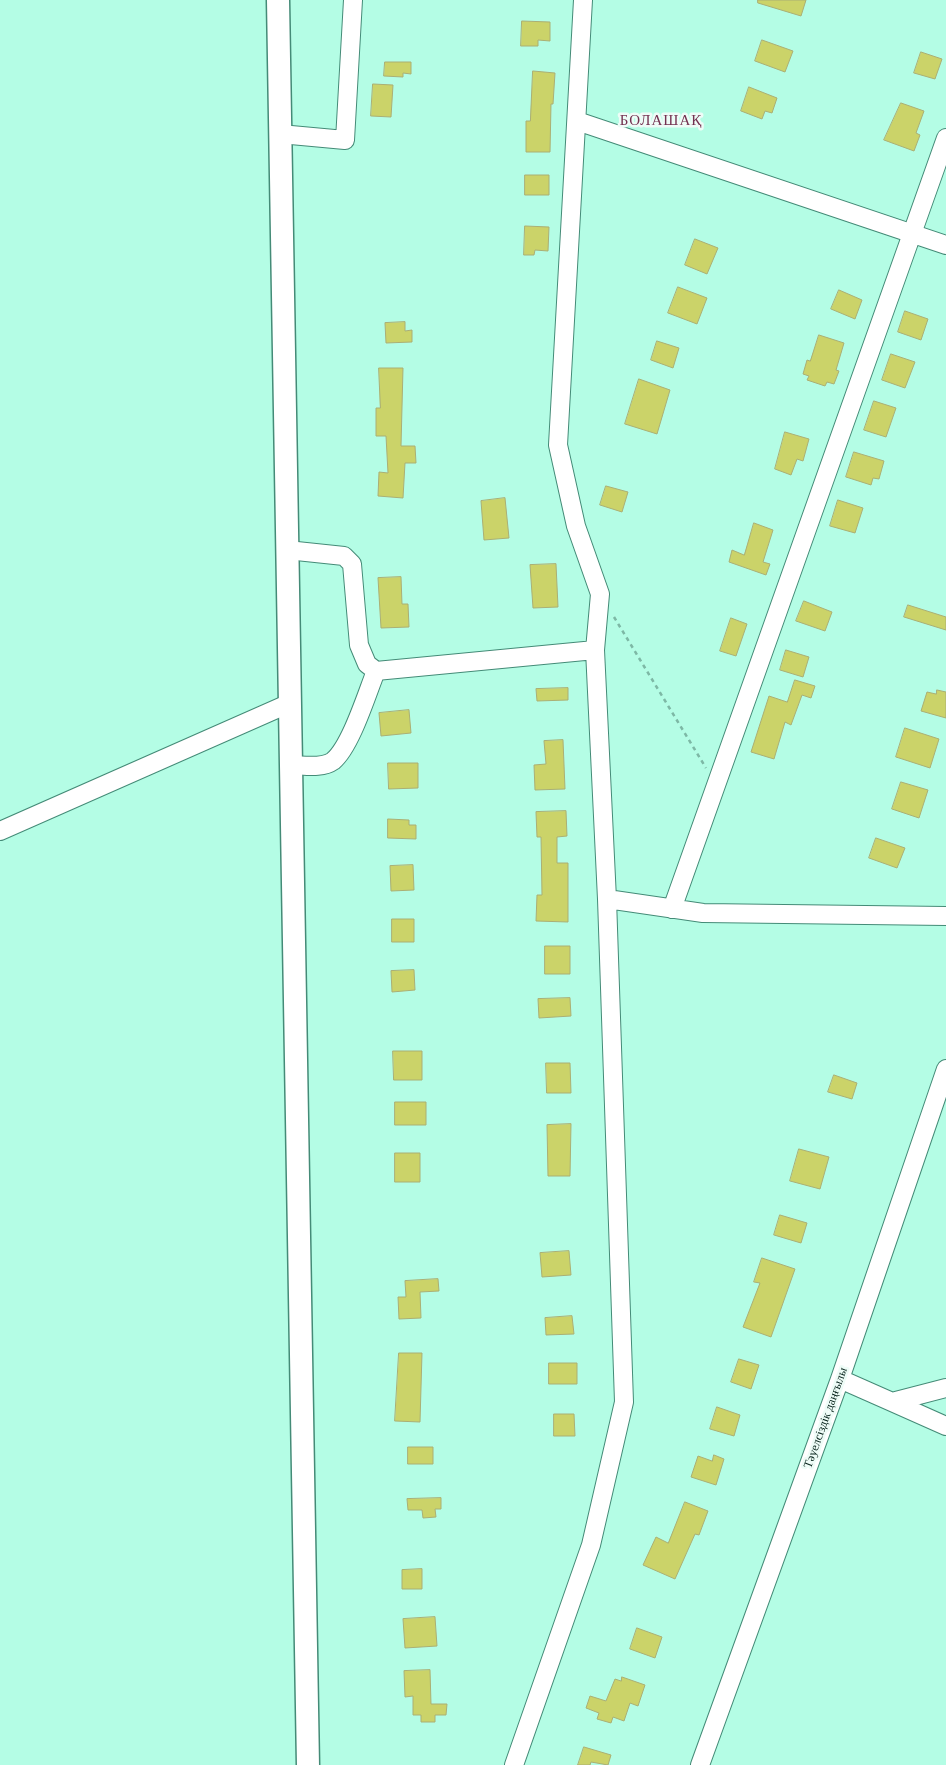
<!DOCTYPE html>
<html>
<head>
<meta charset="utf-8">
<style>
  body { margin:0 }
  canvas { display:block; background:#b4fde5 }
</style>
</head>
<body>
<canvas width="946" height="1765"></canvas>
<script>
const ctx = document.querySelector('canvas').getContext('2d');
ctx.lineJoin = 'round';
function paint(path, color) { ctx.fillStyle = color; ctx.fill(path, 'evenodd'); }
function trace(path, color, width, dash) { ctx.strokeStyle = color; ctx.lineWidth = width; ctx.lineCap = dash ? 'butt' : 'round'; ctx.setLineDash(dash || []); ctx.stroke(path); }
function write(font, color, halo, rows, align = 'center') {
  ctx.font = font + ' Georgia,serif'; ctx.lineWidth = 5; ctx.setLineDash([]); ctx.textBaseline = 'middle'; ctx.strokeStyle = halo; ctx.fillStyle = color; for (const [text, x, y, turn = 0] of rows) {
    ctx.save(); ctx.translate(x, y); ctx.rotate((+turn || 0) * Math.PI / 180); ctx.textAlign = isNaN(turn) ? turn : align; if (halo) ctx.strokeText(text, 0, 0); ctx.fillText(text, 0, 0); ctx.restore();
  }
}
const building = new Path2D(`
  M 758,0 L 806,0 L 801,16 L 758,3 Z
  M 522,21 L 550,22 L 550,41 L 538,40 L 538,46 L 521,46 Z
  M 762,40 L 793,51 L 785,72 L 755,61 Z
  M 921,52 L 942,59 L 935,79 L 914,73 Z
  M 385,62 L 411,62 L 411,74 L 403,73 L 403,77 L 384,76 Z
  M 533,71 L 555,73 L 553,104 L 551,104 L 550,152 L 526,152 L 526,121 L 530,121 Z
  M 373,84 L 393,85 L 391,117 L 371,116 Z
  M 749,87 L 777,98 L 772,113 L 765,111 L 762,119 L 741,111 Z
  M 901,103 L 924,111 L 916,133 L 920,135 L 914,151 L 884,140 Z
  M 525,175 L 549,175 L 549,195 L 525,195 Z
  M 525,226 L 549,227 L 548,251 L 535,250 L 534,255 L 524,255 Z
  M 695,239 L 718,248 L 707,274 L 685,265 Z
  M 678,287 L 707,298 L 697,324 L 668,313 Z
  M 839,290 L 862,300 L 855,319 L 831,309 Z
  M 905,311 L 928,319 L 921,340 L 898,332 Z
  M 405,322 L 405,331 L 412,330 L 412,342 L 386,343 L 385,323 Z
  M 819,335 L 844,343 L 836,370 L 839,371 L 834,384 L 827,382 L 825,386 L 807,380 L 809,376 L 803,374 L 807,360 L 810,361 Z
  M 657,341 L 679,348 L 673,368 L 651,360 Z
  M 891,354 L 915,362 L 905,388 L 882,380 Z
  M 379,368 L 403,368 L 401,446 L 415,446 L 416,463 L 405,463 L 403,498 L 378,496 L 379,472 L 388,473 L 386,436 L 376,436 L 376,408 L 380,408 Z
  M 639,379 L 670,390 L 657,434 L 625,424 Z
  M 874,401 L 896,408 L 886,437 L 864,430 Z
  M 785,432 L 809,439 L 803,461 L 797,459 L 791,475 L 775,469 Z
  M 854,452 L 884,461 L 879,479 L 873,478 L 871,485 L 846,477 Z
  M 606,486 L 628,492 L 622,512 L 600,505 Z
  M 505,498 L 509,538 L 484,540 L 481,501 Z
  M 838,500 L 863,508 L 855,533 L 830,526 Z
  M 754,523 L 773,530 L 763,562 L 770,564 L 766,575 L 729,562 L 732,550 L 744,555 Z
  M 556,564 L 558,607 L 533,608 L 530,565 Z
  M 401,577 L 402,604 L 408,604 L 409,627 L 381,628 L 378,578 Z
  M 804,601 L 832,612 L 825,631 L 796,621 Z
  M 908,605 L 946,617 L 946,630 L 904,617 Z
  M 731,618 L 747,624 L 736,656 L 720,651 Z
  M 786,650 L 809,657 L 803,677 L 780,670 Z
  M 795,680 L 815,686 L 811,698 L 802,695 L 791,725 L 785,722 L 774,759 L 751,752 L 769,696 L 787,702 Z
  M 568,688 L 568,700 L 537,701 L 536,689 Z
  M 937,690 L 946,692 L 946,718 L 921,711 L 927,692 L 936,694 Z
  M 409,710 L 411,733 L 381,736 L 379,713 Z
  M 905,728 L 939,739 L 930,768 L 896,757 Z
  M 563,740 L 565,789 L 535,790 L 534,765 L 546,764 L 544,741 Z
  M 388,763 L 418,763 L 418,788 L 389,789 Z
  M 901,782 L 928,790 L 919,818 L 892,809 Z
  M 566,811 L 567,836 L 557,837 L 557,863 L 568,863 L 568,922 L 536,921 L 537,895 L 542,895 L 541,837 L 537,837 L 536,812 Z
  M 388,819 L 409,820 L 409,825 L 416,825 L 416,839 L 388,838 Z
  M 876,838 L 905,848 L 897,868 L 869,858 Z
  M 413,865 L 414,890 L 391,891 L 390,866 Z
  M 392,919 L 414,919 L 414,942 L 392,942 Z
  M 545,946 L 570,946 L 570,974 L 545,974 Z
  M 414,970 L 415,990 L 392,992 L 391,971 Z
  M 570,998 L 571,1016 L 539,1018 L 538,999 Z
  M 393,1051 L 422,1051 L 422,1080 L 394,1080 Z
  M 546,1063 L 570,1063 L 571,1093 L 547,1093 Z
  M 834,1075 L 857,1083 L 852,1099 L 828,1092 Z
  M 395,1102 L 426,1102 L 426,1125 L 395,1125 Z
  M 571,1124 L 570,1176 L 548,1176 L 547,1125 Z
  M 799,1149 L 829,1157 L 820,1189 L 790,1181 Z
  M 395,1153 L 420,1153 L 420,1182 L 395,1182 Z
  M 780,1215 L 807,1223 L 801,1243 L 774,1235 Z
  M 569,1251 L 571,1275 L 542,1277 L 540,1253 Z
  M 762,1258 L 795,1269 L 771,1337 L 743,1327 L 760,1283 L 754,1282 Z
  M 438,1279 L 439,1291 L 420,1292 L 421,1318 L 399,1319 L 398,1297 L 406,1297 L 405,1281 Z
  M 572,1316 L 574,1334 L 546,1335 L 545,1318 Z
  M 399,1353 L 422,1353 L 420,1422 L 395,1421 Z
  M 739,1359 L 759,1365 L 751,1389 L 731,1382 Z
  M 549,1363 L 577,1363 L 577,1384 L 549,1384 Z
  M 717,1407 L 740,1415 L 734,1436 L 710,1429 Z
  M 554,1414 L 574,1414 L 575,1436 L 554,1436 Z
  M 408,1447 L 433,1447 L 433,1464 L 408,1464 Z
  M 714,1455 L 724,1459 L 716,1485 L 691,1477 L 698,1456 L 712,1461 Z
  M 441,1498 L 441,1509 L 435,1509 L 436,1517 L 423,1518 L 422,1510 L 408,1510 L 407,1499 Z
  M 685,1502 L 708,1511 L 699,1535 L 695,1534 L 675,1579 L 643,1565 L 656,1537 L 668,1543 Z
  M 422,1569 L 422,1589 L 402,1589 L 402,1570 Z
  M 435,1617 L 437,1646 L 405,1648 L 403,1619 Z
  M 637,1628 L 662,1637 L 655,1658 L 630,1649 Z
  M 430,1670 L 431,1704 L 447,1704 L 446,1715 L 435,1715 L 435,1722 L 421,1722 L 421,1715 L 413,1715 L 413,1696 L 405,1697 L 404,1671 Z
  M 622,1677 L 645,1685 L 638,1706 L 630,1703 L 624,1721 L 613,1717 L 611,1723 L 597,1719 L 599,1713 L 586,1708 L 590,1696 L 606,1701 L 615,1679 L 621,1681 Z
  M 584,1747 L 611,1755 L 608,1765 L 591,1762 L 590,1765 L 578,1765 Z`);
paint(building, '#cbd369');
trace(building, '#aaaf75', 1);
const minor = new Path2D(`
  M 577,121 L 946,245
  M 280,134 L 345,140 L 353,0
  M 287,550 L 344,556 L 352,564 L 359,645 L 367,664 L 376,671 L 595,650
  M 291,765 C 303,765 322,769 333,761 C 351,746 367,693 376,671
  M 0,831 L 290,703
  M 607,899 L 703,913 L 946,916
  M 672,909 L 946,138
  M 840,1379 L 892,1402 L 946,1388
  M 892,1402 L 946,1426
  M 514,1765 L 591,1545 L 624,1402 L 607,899 L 595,650 L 600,594 L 576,526 L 558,445 L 583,0
  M 700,1765 L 840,1379 L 946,1069`);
const major = new Path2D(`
  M 278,0 L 308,1765`);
trace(minor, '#448b77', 20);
trace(major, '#448b77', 25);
trace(new Path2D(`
  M 614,617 L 706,768`), '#7db8a5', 2.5, [4, 4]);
trace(minor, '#fff', 18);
trace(major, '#fff', 22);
write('12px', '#001d15', '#eefcf7', [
  ["Тәуелсіздік даңғылы",826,1418,-70]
]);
ctx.letterSpacing = '1px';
write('15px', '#733150', '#eefcf7', [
  ["БОЛАШАҚ",661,121]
]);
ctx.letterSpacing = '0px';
</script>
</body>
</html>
